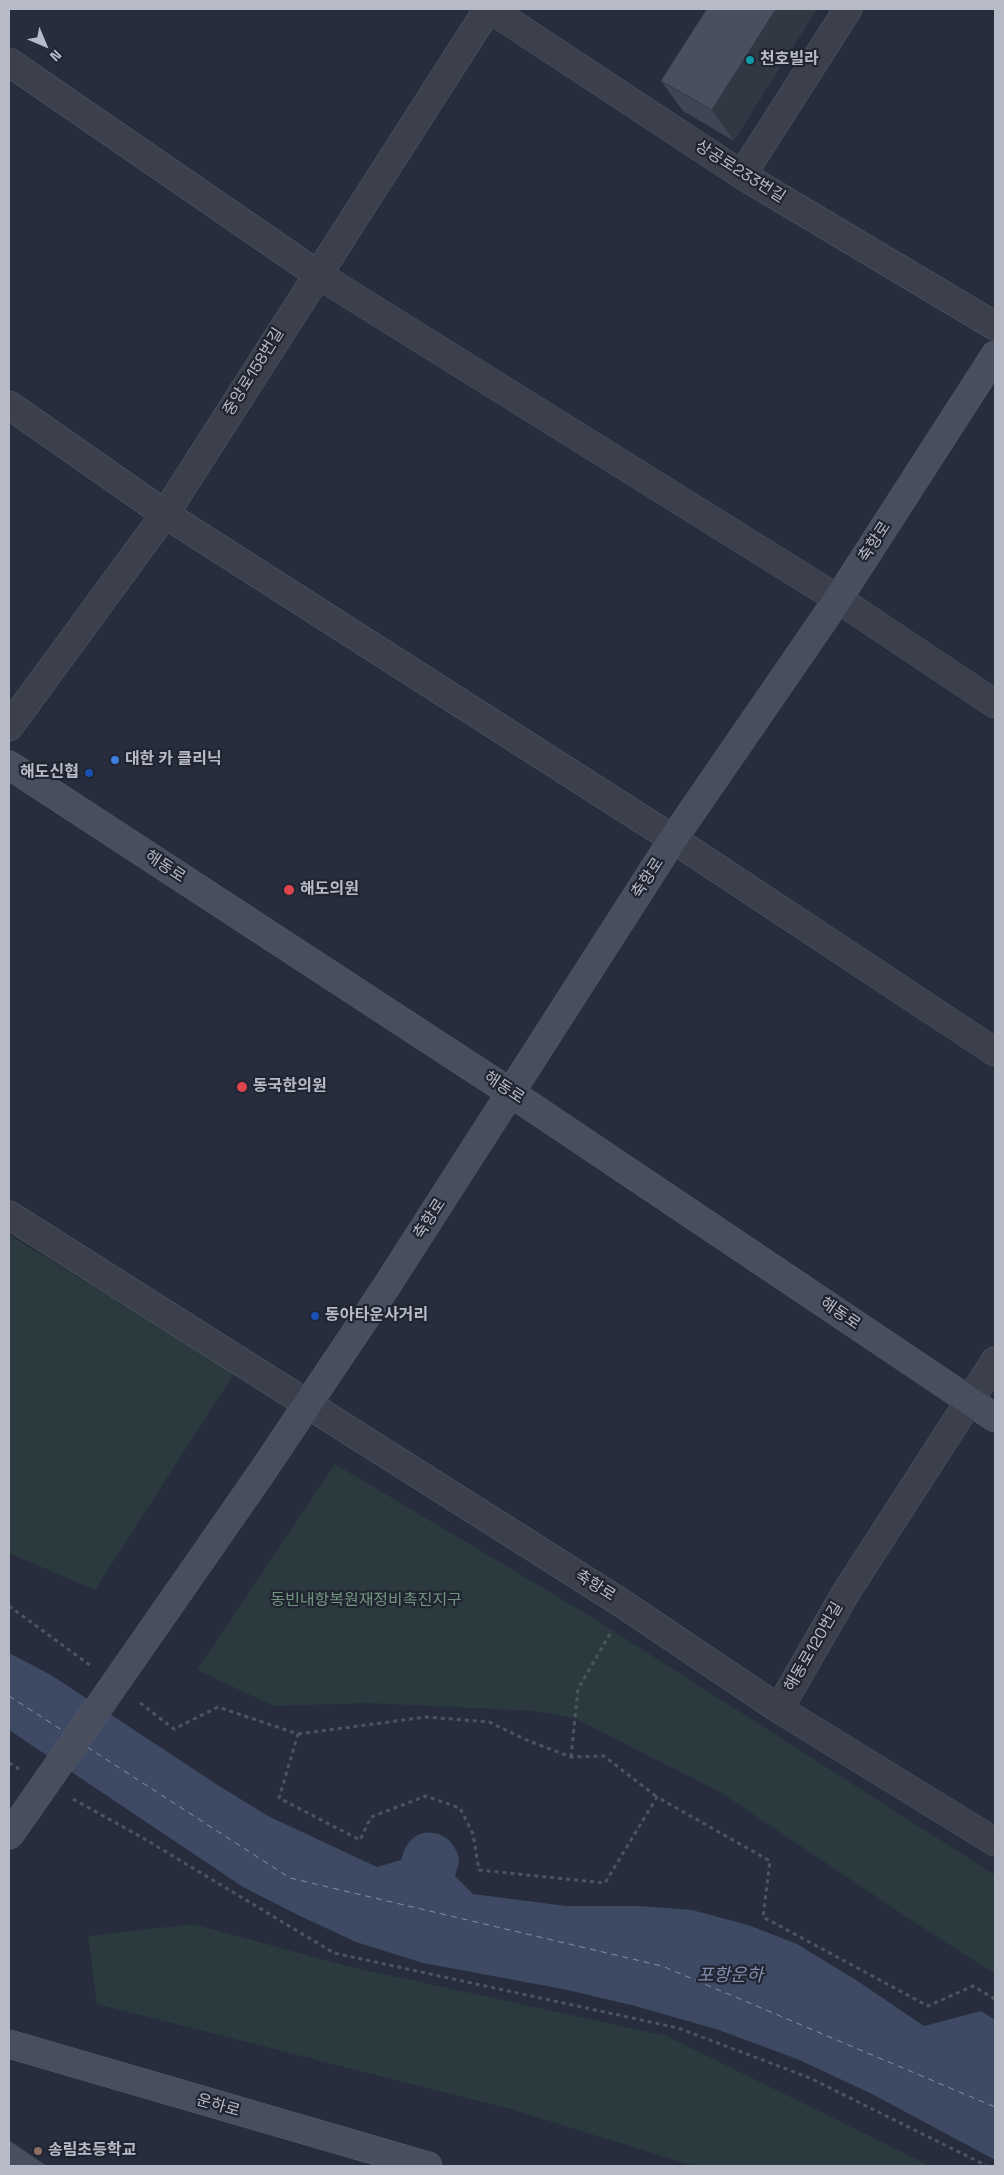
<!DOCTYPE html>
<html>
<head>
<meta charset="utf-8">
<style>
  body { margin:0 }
  #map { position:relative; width:1004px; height:2175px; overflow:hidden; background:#272d3c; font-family:"Space Grotesk",sans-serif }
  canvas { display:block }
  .frame { position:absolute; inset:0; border:10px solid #b7bbc7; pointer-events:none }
  .north { position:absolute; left:20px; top:20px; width:50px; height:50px; -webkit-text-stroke:4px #202531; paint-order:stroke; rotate:135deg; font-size:14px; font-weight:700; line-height:20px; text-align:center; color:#b7bbc7 }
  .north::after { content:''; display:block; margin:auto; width:18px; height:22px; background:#b7bbc7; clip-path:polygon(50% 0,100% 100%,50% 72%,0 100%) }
</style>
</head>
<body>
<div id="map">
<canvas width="1004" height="2175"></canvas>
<div class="frame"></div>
<div class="north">N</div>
</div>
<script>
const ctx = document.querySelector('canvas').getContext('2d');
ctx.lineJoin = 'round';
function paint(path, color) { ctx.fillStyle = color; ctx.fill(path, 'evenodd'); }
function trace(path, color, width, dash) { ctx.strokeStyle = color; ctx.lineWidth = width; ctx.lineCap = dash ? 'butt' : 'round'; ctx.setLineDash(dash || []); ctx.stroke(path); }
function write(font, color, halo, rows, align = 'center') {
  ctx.font = font + ' "Space Grotesk","Noto Sans KR",sans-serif'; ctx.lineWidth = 4.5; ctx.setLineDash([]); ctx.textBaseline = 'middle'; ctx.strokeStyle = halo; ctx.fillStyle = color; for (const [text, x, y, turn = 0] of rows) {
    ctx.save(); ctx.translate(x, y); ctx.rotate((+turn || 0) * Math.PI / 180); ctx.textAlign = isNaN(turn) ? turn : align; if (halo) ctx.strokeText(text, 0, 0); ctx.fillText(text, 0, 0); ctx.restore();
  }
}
paint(new Path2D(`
  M 9,1235 L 235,1372 L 95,1590 L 9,1553 Z
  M 335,1464 L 590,1616 L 995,1875 L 995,1974 L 911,1920 L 720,1792 L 574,1718 L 536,1711 L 368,1703 L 274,1706 L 197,1670 Z
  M 193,1924 L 347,1966 L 667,2036 L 930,2166 L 694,2166 L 514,2110 L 97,2004 L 88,1936 Z`), '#2a3a3e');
paint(new Path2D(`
  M 9,1653 L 51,1675 L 216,1784 L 268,1816 L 377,1867 L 401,1860 C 403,1855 404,1849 407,1845 C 422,1821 457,1834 459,1861 C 459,1865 456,1871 455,1876 L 473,1894 L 566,1906 L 640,1906 L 692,1910 L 748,1925 L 797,1944 L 856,1980 L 924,2026 L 981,2011 L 995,2020 L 995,2160 L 872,2094 L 797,2059 L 719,2030 L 635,2006 L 568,1990 L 423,1963 L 356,1942 L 298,1915 L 243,1887 L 9,1730 Z`), '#3e4963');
trace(new Path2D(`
  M 9,1696 L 65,1732
  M 87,1747 L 290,1878 L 662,1966 L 995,2107`), '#818eac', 1, [6, 5]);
const street = new Path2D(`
  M 490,9 L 742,175 L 995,326
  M 9,62 L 317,274 L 838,599 L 995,704
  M 742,175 L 848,9
  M 9,405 L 165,514 L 673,839 L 995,1052
  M 9,727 L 165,514 L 488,9
  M 9,1215 L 620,1602 L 779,1709 L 995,1842
  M 779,1709 L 845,1594 L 995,1361`);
const secondary = new Path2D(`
  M 9,765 L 511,1093 L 995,1418
  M 260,1475 L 386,1287 L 673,839 L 838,599 L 995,355
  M 9,2044 L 428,2166`);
trace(street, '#565b67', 29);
trace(secondary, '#565b67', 29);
trace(new Path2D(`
  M 9,1606 L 91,1666
  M 140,1703 L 174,1729 L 218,1707 L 298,1734 L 279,1798 L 360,1840 L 371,1817 L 426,1796 L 460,1808 L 473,1834 L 479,1870 L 605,1883 L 657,1797 L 770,1861 L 763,1917 L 928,2006 L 973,1986 L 995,1999
  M 298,1734 L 426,1717 L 489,1722 L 529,1741 L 571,1757 L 604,1756 L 657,1797
  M 571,1757 L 578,1689 L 611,1632
  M 9,1763 L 19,1769
  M 73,1799 L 143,1838 L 334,1953 L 678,2028 L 810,2078 L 987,2166`), '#49575c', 3, [4, 4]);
trace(street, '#3b404c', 28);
trace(secondary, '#494e5f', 28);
const secondaryBridge = new Path2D(`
  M 9,1836 L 260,1475`);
trace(secondaryBridge, '#565b67', 29, []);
trace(secondaryBridge, '#494e5f', 28);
paint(new Path2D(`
  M 707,9 L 734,141 L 683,111 L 661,81 Z`), '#3e4553');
paint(new Path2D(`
  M 776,9 L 817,9 L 734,141 L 712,110 Z`), '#323843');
const building = new Path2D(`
  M 707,9 L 776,9 L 712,110 L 661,81 Z
  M 9,2140 L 47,2166 L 9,2166 Z`);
paint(building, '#485060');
trace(building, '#323843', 1);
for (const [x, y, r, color] of [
  [750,60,5,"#0f9aa8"],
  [115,760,5,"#3f7fe0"],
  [89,773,5,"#1a4fb4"],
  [289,890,6,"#e0444e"],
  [242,1087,6,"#e0444e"],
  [315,1316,5,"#1a4fb4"],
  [38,2151,5,"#8d6e63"]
]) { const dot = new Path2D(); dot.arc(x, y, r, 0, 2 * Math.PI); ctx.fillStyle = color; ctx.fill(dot); trace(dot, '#202531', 2); }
write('bold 16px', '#b7bbc7', '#202531', [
  ["천호빌라",760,60],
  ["대한 카 클리닉",125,760],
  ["해도신협",79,773,"right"],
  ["해도의원",300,890],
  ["동국한의원",253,1087],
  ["동아타운사거리",325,1316],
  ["송림초등학교",48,2151]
], 'left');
write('16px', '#b7bbc7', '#202531', [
  ["상공로233번길",740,172,32],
  ["중앙로158번길",254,372,-58],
  ["축항로",875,542,-57],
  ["해동로",165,867,33],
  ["축항로",648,878,-57],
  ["해동로",504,1088,33],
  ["축항로",430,1219,-57],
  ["해동로",840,1314,34],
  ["축항로",595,1586,32],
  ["해동로120번길",814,1647,-60],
  ["운하로",218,2106,16]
]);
write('16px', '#70967e', '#202531', [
  ["동빈내항복원재정비촉진지구",366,1601]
]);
write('italic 18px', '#818eac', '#202531', [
  ["포항운하",730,1976]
]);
</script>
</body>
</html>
